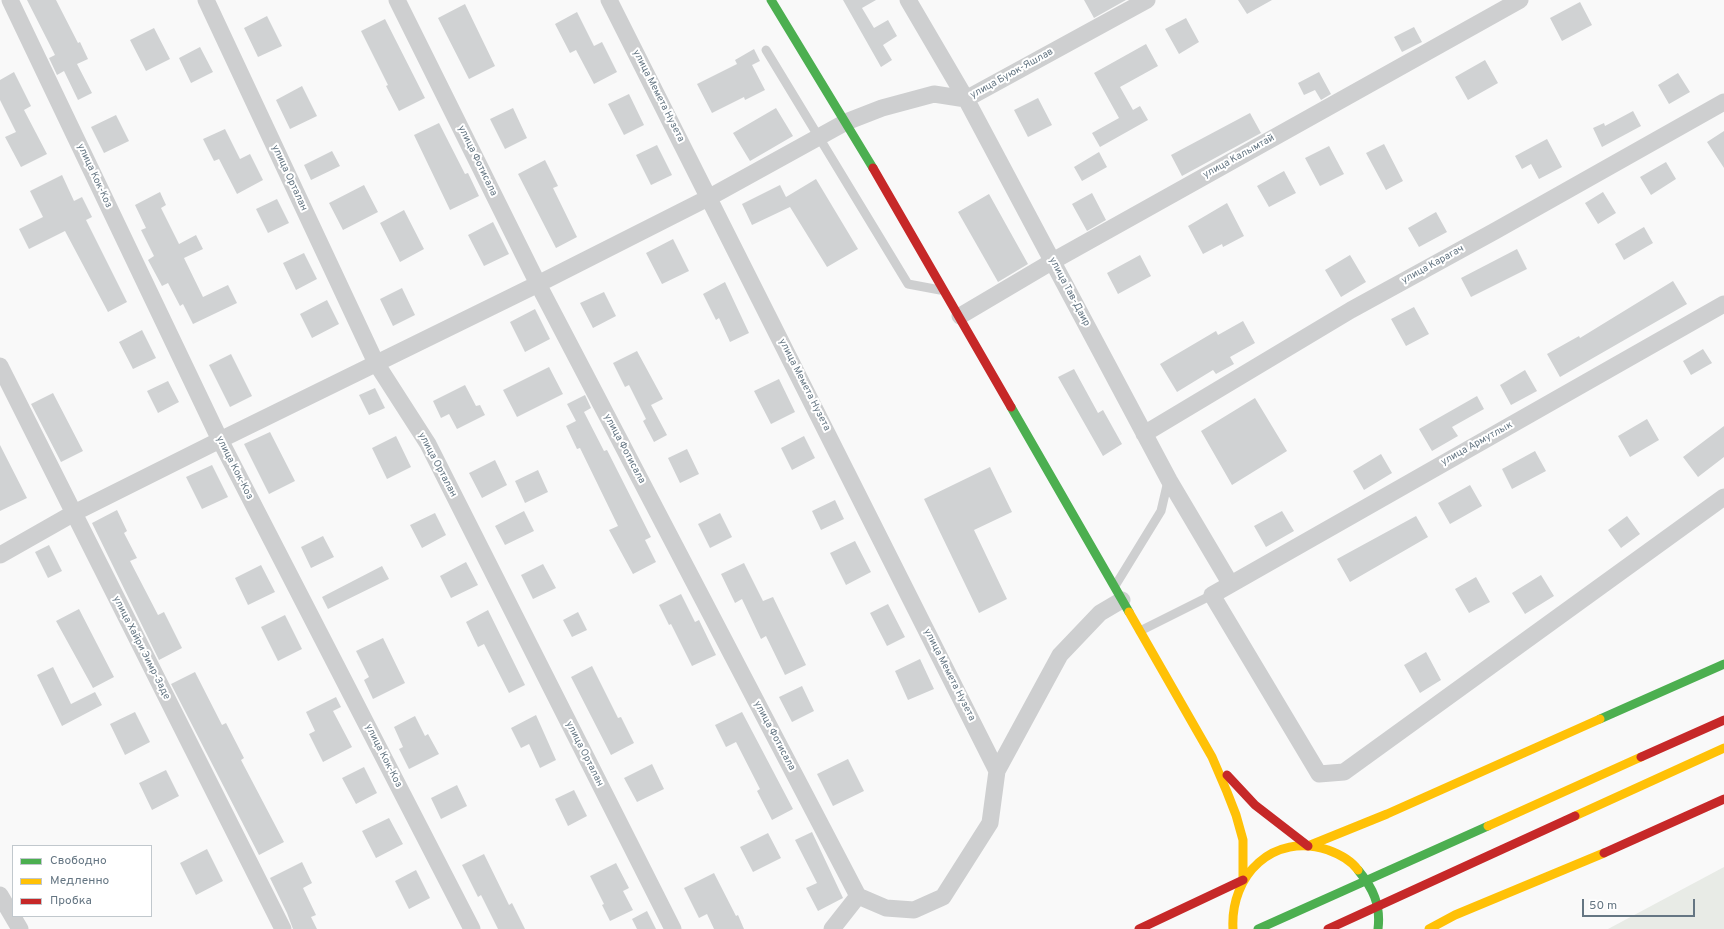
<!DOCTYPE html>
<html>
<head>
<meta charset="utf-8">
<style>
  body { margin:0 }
  #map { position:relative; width:1724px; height:929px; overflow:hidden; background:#f9f9f9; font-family:Overpass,sans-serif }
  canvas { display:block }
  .legend { position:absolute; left:12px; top:845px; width:140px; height:72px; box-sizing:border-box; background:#fff; border:1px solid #c1c8cd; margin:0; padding:5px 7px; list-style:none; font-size:12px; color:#657683 }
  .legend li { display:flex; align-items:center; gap:8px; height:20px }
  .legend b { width:20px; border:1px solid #c1c8cd }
  .scale { position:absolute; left:1582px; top:899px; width:113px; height:18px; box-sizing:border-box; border:2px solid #657683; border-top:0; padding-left:5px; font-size:12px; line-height:14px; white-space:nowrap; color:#657683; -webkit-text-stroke:3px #fff; paint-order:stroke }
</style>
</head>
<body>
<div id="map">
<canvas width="1724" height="929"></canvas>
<ul class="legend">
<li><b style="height:5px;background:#4caf50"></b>Свободно</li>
<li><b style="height:5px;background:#ffc107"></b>Медленно</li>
<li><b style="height:5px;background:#c62828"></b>Пробка</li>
</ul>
<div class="scale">50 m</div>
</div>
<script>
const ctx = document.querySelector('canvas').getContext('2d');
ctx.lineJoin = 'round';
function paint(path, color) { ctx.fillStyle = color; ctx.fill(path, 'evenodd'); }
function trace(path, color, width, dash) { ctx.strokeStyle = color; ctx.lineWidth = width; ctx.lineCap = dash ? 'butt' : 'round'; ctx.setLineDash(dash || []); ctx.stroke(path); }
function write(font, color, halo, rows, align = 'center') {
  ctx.font = font + ' Overpass,sans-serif'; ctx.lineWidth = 4; ctx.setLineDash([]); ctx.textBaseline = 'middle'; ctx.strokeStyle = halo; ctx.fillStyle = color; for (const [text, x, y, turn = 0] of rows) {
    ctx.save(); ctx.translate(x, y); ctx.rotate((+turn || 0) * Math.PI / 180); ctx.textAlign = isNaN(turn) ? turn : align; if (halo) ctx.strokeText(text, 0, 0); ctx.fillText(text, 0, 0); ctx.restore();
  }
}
paint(new Path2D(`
  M 1724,867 L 1724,929 L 1608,929 Z`), '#e8ebe6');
paint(new Path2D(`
  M 27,0 L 56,0 L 78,43 L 80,42 L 88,59 L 77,64 L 92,93 L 78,100 L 64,71 L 57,75 L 49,58 L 55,55 Z
  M 843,0 L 876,0 L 862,8 L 874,28 L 888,20 L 897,36 L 883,45 L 892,60 L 881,67 Z
  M 1084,0 L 1126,0 L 1094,18 Z
  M 1238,0 L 1272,0 L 1247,14 Z
  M 1580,2 L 1592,25 L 1562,41 L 1550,18 Z
  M 465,4 L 495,66 L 469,79 L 438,18 Z
  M 577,12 L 594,46 L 602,42 L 617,72 L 594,84 L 576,50 L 570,53 L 555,24 Z
  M 267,16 L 282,46 L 258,57 L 244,28 Z
  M 1186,18 L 1199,42 L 1179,54 L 1165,29 Z
  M 385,19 L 425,98 L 399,111 L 386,86 L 388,85 L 361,31 Z
  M 1414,27 L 1422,42 L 1402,52 L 1394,37 Z
  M 154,28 L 170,59 L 146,71 L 130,40 Z
  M 1146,44 L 1158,66 L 1120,87 L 1133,110 L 1140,106 L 1148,120 L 1100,147 L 1092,133 L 1119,118 L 1094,73 Z
  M 200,47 L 213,72 L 191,83 L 179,58 Z
  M 754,49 L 760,61 L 752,65 L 765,90 L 745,100 L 744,97 L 712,113 L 697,84 L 737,64 L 735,60 Z
  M 1485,60 L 1498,83 L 1468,100 L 1455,77 Z
  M 14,72 L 31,106 L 24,110 L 47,154 L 21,167 L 5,137 L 16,132 L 0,100 L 0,80 Z
  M 1319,72 L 1331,94 L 1321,100 L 1315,90 L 1304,95 L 1298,83 Z
  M 1678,73 L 1690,92 L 1669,104 L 1658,85 Z
  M 302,86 L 317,116 L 290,129 L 276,100 Z
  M 629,94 L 644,125 L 624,135 L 608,104 Z
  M 1038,98 L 1052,125 L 1028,137 L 1014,110 Z
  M 513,108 L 527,138 L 505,149 L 490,119 Z
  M 776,108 L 793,136 L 750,161 L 733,133 Z
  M 1633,111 L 1641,126 L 1602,147 L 1593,128 L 1604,123 L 1605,126 Z
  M 1250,113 L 1261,133 L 1182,176 L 1171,155 Z
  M 116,115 L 129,141 L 104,153 L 91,127 Z
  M 439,123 L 465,174 L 468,173 L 479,196 L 450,210 L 414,135 Z
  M 225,129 L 240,159 L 250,154 L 263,180 L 237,194 L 219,159 L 214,161 L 203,139 Z
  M 1724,131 L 1724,168 L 1707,142 Z
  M 1547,139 L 1562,167 L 1539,179 L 1531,164 L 1522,169 L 1515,156 Z
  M 1384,144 L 1403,181 L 1386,190 L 1366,153 Z
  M 657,145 L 672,175 L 651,185 L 636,155 Z
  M 1329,146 L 1344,174 L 1320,186 L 1305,158 Z
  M 332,151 L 340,166 L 311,180 L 304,165 Z
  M 1099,152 L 1107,167 L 1082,181 L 1074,167 Z
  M 545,160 L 558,186 L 553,188 L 577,237 L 556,248 L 518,174 Z
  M 1666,162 L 1676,179 L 1651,195 L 1640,177 Z
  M 1284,171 L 1296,193 L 1269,207 L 1257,186 Z
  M 62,175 L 74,201 L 82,197 L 92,217 L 86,220 L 127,302 L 108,312 L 65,231 L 29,249 L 19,229 L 43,217 L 30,191 Z
  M 816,179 L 858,249 L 827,267 L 790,207 L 752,225 L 742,204 L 780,185 L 786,197 Z
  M 364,185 L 378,212 L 343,230 L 329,203 Z
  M 160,192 L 166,205 L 161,208 L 179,244 L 196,235 L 203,249 L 184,258 L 203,297 L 228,285 L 237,303 L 193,324 L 183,304 L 180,306 L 168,283 L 162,286 L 148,260 L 154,256 L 141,230 L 146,228 L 135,205 Z
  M 1603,192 L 1616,213 L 1598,224 L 1585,203 Z
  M 1092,193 L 1106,220 L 1087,231 L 1072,204 Z
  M 989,194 L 1028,264 L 998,282 L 958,212 Z
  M 277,199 L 289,223 L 268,233 L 256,209 Z
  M 1227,203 L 1244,236 L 1223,247 L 1222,244 L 1203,254 L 1188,226 Z
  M 404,210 L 424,249 L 400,262 L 380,223 Z
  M 1436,212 L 1447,232 L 1419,247 L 1408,228 Z
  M 493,222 L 509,254 L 484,266 L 468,235 Z
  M 1644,227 L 1653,243 L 1624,260 L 1615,244 Z
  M 673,239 L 689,271 L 662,284 L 646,253 Z
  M 1517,249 L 1527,269 L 1471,297 L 1461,278 Z
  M 304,253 L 317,279 L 296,290 L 283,263 Z
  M 1140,255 L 1151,276 L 1118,294 L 1107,273 Z
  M 1350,255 L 1366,282 L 1341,297 L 1325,270 Z
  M 1673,281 L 1687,304 L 1560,377 L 1547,354 L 1579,336 L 1580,338 Z
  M 725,282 L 749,333 L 730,342 L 719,318 L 716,320 L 703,294 Z
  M 402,288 L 415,315 L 393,326 L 380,299 Z
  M 604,292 L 616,316 L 593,328 L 580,303 Z
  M 327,300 L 339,324 L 312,338 L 300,314 Z
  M 1414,307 L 1429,334 L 1406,346 L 1391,319 Z
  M 535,309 L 550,339 L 525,352 L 510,322 Z
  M 1243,321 L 1255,343 L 1230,357 L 1234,364 L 1216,374 L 1213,370 L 1177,392 L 1160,364 L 1216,331 L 1218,335 Z
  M 142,330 L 156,358 L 133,369 L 119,342 Z
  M 1703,349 L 1712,363 L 1691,375 L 1683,361 Z
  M 637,351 L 663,399 L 651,405 L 667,435 L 654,442 L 643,421 L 646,419 L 629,385 L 625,387 L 613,363 Z
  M 231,354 L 252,396 L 230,407 L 209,365 Z
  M 549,367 L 563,394 L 517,417 L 503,390 Z
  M 1074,369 L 1098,413 L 1103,410 L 1122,444 L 1103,456 L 1058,377 Z
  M 1525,370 L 1537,391 L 1511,405 L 1500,385 Z
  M 779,379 L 795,412 L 771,424 L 754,391 Z
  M 168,381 L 179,402 L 158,413 L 147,391 Z
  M 465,385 L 476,406 L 480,405 L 485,415 L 457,429 L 449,414 L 441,418 L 433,401 Z
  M 375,388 L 385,408 L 369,415 L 359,395 Z
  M 53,393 L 83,451 L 61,462 L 31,404 Z
  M 585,395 L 591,408 L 584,412 L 604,451 L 607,450 L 651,537 L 645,540 L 656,562 L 633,574 L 609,530 L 618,526 L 580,448 L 577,449 L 566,426 L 576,421 L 567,404 Z
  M 1477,396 L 1484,409 L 1452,427 L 1458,436 L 1432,451 L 1419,429 Z
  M 1255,398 L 1287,451 L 1232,485 L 1201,431 Z
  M 1647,419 L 1659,440 L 1630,457 L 1618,436 Z
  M 1724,426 L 1724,457 L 1698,477 L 1683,457 Z
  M 270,432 L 295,481 L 269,494 L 244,444 Z
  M 396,436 L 411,467 L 387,479 L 372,448 Z
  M 804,436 L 815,458 L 792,470 L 781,448 Z
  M 0,445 L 27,498 L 0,511 Z
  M 687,449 L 699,474 L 680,483 L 668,458 Z
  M 1535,451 L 1546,471 L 1512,489 L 1502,469 Z
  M 1381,454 L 1392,473 L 1364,490 L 1353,471 Z
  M 495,460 L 507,485 L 482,498 L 469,473 Z
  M 212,465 L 228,497 L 202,509 L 186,477 Z
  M 990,467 L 1012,512 L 974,530 L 1007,599 L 979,613 L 924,499 Z
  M 538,470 L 548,492 L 525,503 L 515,481 Z
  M 1470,485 L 1482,506 L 1450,524 L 1438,503 Z
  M 835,500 L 844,519 L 821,530 L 812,511 Z
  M 117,510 L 127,531 L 124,533 L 137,558 L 130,561 L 158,615 L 164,612 L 182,648 L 159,660 L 92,523 Z
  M 524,511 L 534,531 L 505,545 L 495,526 Z
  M 1282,511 L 1294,531 L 1266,547 L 1254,526 Z
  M 435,513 L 446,535 L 422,548 L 410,525 Z
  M 720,513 L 732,537 L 710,548 L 698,524 Z
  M 1416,516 L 1428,537 L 1350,582 L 1337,559 Z
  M 1627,516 L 1640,534 L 1621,548 L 1608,530 Z
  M 323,536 L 334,557 L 311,568 L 301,547 Z
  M 855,541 L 871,572 L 846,585 L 830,553 Z
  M 49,545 L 62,571 L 48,578 L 35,552 Z
  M 466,562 L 478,585 L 451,598 L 440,576 Z
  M 744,563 L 763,601 L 773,597 L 806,665 L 785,675 L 766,636 L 761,639 L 742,599 L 735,603 L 721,574 Z
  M 543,564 L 556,588 L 533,599 L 521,575 Z
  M 261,565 L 275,592 L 248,605 L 235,578 Z
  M 382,566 L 389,579 L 328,609 L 322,597 Z
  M 1541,575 L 1554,596 L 1525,614 L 1512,593 Z
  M 1476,577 L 1490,602 L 1469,613 L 1455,589 Z
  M 681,594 L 695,622 L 699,620 L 716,655 L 692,666 L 671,624 L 669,625 L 659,605 Z
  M 888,604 L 905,637 L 887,646 L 870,613 Z
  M 79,609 L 114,677 L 93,688 L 56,621 Z
  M 488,610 L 525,685 L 509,693 L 484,644 L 478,647 L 466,622 Z
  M 578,612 L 587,630 L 572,637 L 563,620 Z
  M 285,615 L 302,649 L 278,661 L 261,627 Z
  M 383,638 L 405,683 L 373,699 L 364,680 L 369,677 L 356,651 Z
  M 1426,652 L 1441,680 L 1420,693 L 1404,665 Z
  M 920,659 L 934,689 L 908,700 L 895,671 Z
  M 592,666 L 618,718 L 621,717 L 634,743 L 611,755 L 571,677 Z
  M 53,667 L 71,704 L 95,692 L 102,705 L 62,726 L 37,675 Z
  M 195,672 L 222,725 L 226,723 L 244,758 L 241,760 L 284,842 L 259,855 L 171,684 Z
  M 802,686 L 814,711 L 792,722 L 779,697 Z
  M 336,697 L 341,707 L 333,711 L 352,747 L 323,762 L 309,734 L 315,731 L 306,712 Z
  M 135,712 L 150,742 L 125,755 L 110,724 Z
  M 742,712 L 793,809 L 772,820 L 757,791 L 760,789 L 736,742 L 726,747 L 715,725 Z
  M 536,715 L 556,760 L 540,768 L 529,744 L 521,748 L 511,728 Z
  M 415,716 L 425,736 L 428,734 L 439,754 L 409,769 L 399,749 L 403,747 L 394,727 Z
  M 848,759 L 864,791 L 833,806 L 817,774 Z
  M 652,764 L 664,789 L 637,802 L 624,778 Z
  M 364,767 L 377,793 L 356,804 L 342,778 Z
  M 166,770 L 179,796 L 152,810 L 139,783 Z
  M 457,785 L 467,806 L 441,819 L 431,798 Z
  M 574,790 L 587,816 L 568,826 L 555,799 Z
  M 389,818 L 403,844 L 376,858 L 362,831 Z
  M 812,832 L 843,898 L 818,911 L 806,888 L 817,883 L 795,840 Z
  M 768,833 L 781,858 L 753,872 L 740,847 Z
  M 207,849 L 223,881 L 196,895 L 180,863 Z
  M 484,854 L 509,905 L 512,903 L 525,929 L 498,929 L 481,895 L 478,897 L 462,865 Z
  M 302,862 L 312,883 L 303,888 L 316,915 L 311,917 L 317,929 L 293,929 L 287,913 L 270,878 Z
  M 616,863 L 629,888 L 623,891 L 633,910 L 610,921 L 602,905 L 604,904 L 590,876 Z
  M 416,870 L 430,898 L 409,909 L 395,881 Z
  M 714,873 L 736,916 L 738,915 L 744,929 L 714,929 L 707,914 L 699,918 L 684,888 Z
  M 647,911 L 656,929 L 637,929 L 632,919 Z`), '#d0d2d3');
trace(new Path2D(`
  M 766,50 L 908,284 L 940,290
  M 1115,586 L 1161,511 L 1168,481
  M 1140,631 L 1212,595`), '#cecfd0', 9);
trace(new Path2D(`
  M 10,0 L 220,440 L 472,929
  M 206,0 L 376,363 L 428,444 L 673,929
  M 397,0 L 538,284 L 858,896
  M 609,0 L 997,771
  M 908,0 L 966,99 L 1169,480 L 1230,583
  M 1724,304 L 1212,595 L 1319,774 L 1344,772 L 1724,497
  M 960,316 L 1053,261 L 1520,0
  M 0,366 L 283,929
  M 1144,434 L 1351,310 L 1495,231 L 1724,102
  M 0,555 L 74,513 L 220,440 L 538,284 L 710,197 L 846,122 L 882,108 L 934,94 L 966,99 L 1147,0
  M 0,895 L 20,929
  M 832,929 L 858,896 L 886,908 L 914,910 L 943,897 L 990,823 L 997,771 L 1060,655 L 1100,613 L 1122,600`), '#cecfd0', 17);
trace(new Path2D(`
  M 771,0 L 873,168
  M 1011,407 L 1129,612
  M 1600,719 L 1724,664
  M 1358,870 C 1373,888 1381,905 1378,929
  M 1258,929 L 1488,826`), '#4caf50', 9);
trace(new Path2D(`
  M 1129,612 L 1212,757 L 1227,792 L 1236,815 L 1243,840 L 1243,880
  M 1575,816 L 1724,748
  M 1488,826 L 1641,757
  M 1308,846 L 1387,814 L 1600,719
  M 1233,929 C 1230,875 1273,832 1328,850 C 1339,854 1351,860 1358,870
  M 1429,929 L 1455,915 L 1604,853`), '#ffc107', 9);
trace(new Path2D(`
  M 873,168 L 1011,407
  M 1641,757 L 1724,720
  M 1227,775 L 1255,805 L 1308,846
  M 1604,853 L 1724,799
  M 1139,929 L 1243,880
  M 1328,929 L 1575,816`), '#c62828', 9);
write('10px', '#657683', '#fff', [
  ["улица Буюк-Яшлав",1012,74,-29],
  ["улица Мемета Нузета",658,96,63],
  ["улица Калымтай",1239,157,-29],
  ["улица Фотисала",477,161,64],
  ["улица Кок-Коз",94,176,65],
  ["улица Орталан",289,178,65],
  ["улица Карагач",1433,265,-29],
  ["улица Тав-Даир",1069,292,62],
  ["улица Мемета Нузета",804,385,63],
  ["улица Армутлык",1477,444,-29],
  ["улица Фотисала",624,449,62],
  ["улица Орталан",437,465,62],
  ["улица Кок-Коз",234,468,63],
  ["улица Хайри Эимр-Заде",141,648,63],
  ["улица Мемета Нузета",949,675,63],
  ["улица Фотисала",774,736,62],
  ["улица Орталан",584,754,63],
  ["улица Кок-Коз",383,756,63]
]);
</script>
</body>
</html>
